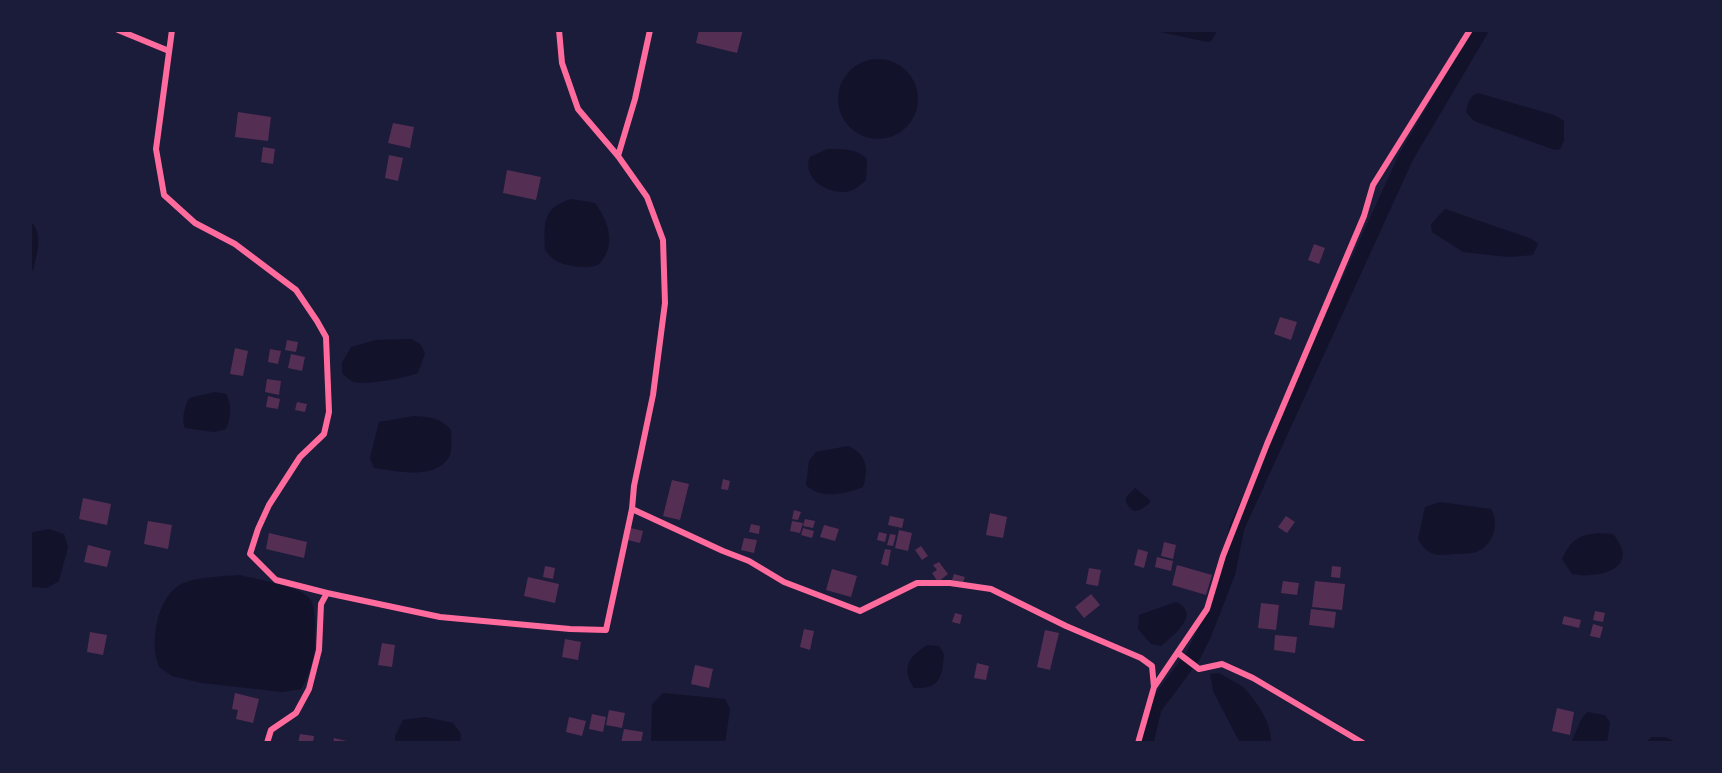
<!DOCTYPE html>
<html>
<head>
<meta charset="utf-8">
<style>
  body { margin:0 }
  #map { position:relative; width:1722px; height:773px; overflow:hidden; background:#1b1b3a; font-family:"Titillium Web",sans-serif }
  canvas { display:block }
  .frame { position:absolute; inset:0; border:32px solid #1b1b3a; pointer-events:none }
</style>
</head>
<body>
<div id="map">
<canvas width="1722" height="773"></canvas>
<div class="frame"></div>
</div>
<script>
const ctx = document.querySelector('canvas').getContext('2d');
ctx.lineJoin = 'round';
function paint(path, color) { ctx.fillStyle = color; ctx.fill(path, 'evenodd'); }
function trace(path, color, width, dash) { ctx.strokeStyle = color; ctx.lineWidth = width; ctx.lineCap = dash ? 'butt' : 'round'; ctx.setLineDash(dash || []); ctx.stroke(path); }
paint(new Path2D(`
  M 1151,30 L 1218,30 L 1211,41 L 1208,42 Z
  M838 99a40 40 0 1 1 80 0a40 40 0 1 1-80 0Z
  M 1478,93 L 1554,115 L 1564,121 L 1564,140 L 1561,148 L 1558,150 L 1552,149 L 1474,121 L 1466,112 C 1468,104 1469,96 1478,93 Z
  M 827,149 C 842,149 856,148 867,159 L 866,180 C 861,184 857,189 850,191 C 830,196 801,179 810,157 Z
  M 571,199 L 595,203 C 608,221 617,244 600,263 C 593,271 563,266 555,260 C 552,258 548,254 545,250 C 544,224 542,208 571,199 Z
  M 1445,209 L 1532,239 L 1538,244 L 1533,255 L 1509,257 L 1463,252 L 1432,232 L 1431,224 Z
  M 30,221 C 44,233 37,254 33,270 L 30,272 Z
  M 411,339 L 420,344 L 425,353 L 418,373 C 405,378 368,385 354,382 C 350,381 345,376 342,373 L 342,363 L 351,347 L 376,340 Z
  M 215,392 L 226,394 C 232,404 231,418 226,429 L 214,432 L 185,428 C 181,419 185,406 189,398 Z
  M 414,416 C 430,417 441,418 451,430 C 451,439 453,452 448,459 C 432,480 397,471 374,468 L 370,458 L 379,422 Z
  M 848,446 C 867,454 869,470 863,487 C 844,494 822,500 806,485 L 809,461 L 816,452 Z
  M 1135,488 L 1150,500 L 1149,504 L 1140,510 L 1134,511 C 1129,507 1125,504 1126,497 Z
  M 1440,502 L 1491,509 C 1500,524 1493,546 1476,552 C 1470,554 1460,554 1453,554 C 1447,554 1440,556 1434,554 C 1426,551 1422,546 1418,539 L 1425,507 Z
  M 49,529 L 64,534 L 68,547 L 59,581 L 47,588 L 30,587 L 30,537 L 33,532 Z
  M 1599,533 L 1613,534 C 1642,569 1599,579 1572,574 L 1562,559 C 1571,540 1578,535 1599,533 Z
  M 240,575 C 258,580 299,585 310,599 C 317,608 316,648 313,659 C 310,670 307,680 301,689 L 282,692 L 202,683 L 172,676 L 159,667 C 157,661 155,655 155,649 C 153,627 162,591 184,583 C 198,577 224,576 240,575 Z
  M 1176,602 C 1202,614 1173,636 1161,646 L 1151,644 L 1138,629 L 1139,615 Z
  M 927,645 L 939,646 L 944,654 C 942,677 941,689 914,688 C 901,667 908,658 927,645 Z
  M 1219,673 C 1227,678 1237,682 1244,688 C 1257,702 1272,723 1271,743 L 1240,743 L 1213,691 L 1210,674 Z
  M 663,693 L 725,699 L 730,709 L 725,743 L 651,743 L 652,704 Z
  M 1587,712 L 1605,715 L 1610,722 L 1607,743 L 1571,743 L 1581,720 Z
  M 425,717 L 453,723 L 461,734 L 460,743 L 395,743 L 395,736 L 403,720 Z
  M 1652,737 L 1665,737 L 1678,743 L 1645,743 Z`), '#12122b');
trace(new Path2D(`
  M 1146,743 L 1154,708 L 1193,656 L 1204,634 L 1228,572 L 1237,527 L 1406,157 L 1481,30`), '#12122b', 15);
paint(new Path2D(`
  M 699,30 L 743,30 L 737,53 L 696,43 Z
  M 238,112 L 271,117 L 268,141 L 235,137 Z
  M 393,123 L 414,127 L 410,148 L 388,143 Z
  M 263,147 L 275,149 L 273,164 L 261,162 Z
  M 389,155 L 403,158 L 398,181 L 385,178 Z
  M 507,170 L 541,177 L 536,200 L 503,193 Z
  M 1314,244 L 1325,248 L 1319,264 L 1308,260 Z
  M 1280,317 L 1297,322 L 1291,340 L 1274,334 Z
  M 287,340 L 298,342 L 296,352 L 285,350 Z
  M 235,348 L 248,351 L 243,376 L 230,374 Z
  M 270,349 L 281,351 L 278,364 L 268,362 Z
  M 291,354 L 305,357 L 302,371 L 288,368 Z
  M 267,379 L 281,381 L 279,395 L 265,392 Z
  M 268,396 L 280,399 L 278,409 L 266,407 Z
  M 297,402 L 307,404 L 305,412 L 295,410 Z
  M 723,479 L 730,481 L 728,490 L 721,489 Z
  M 672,480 L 689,484 L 680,520 L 663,516 Z
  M 83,498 L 111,504 L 107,525 L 79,519 Z
  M 794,510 L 801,512 L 798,520 L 792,519 Z
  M 990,513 L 1007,517 L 1003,538 L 986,535 Z
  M 890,516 L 904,519 L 902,528 L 888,525 Z
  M 1286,516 L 1295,522 L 1287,533 L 1278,527 Z
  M 805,519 L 815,521 L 813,528 L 803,526 Z
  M 148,521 L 172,525 L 168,549 L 144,544 Z
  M 792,521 L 803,523 L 800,533 L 790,531 Z
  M 751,524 L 760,526 L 759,534 L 749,532 Z
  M 824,525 L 839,529 L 835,541 L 820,537 Z
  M 631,528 L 643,531 L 640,543 L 628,540 Z
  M 803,528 L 814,531 L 812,538 L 801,535 Z
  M 899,530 L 912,533 L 908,551 L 895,548 Z
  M 879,532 L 887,534 L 885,542 L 877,540 Z
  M 269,533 L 307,542 L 304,558 L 266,549 Z
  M 890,534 L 896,535 L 893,546 L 887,545 Z
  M 744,538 L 757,540 L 754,553 L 741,550 Z
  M 1164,542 L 1176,545 L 1173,559 L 1161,556 Z
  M 88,545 L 111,551 L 107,567 L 84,562 Z
  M 921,546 L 928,556 L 922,560 L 915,550 Z
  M 885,549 L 891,550 L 888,566 L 881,564 Z
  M 1138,549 L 1148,552 L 1144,568 L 1134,565 Z
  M 1157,557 L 1173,561 L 1171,571 L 1155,567 Z
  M 939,562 L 948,574 L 938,582 L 932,573 L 937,570 L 933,565 Z
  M 1177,565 L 1212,575 L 1206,595 L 1172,585 Z
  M 545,566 L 555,568 L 553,579 L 543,577 Z
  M 1332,566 L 1341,567 L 1340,578 L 1331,577 Z
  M 1089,568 L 1101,570 L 1098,586 L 1086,584 Z
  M 832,569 L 857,576 L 851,597 L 826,590 Z
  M 954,574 L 965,577 L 963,582 L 952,580 Z
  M 528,577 L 559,584 L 555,603 L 524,596 Z
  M 1283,581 L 1299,583 L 1297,595 L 1281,593 Z
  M 1315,581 L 1345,584 L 1342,610 L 1312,607 Z
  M 1091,594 L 1100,605 L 1084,618 L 1075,607 Z
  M 1261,603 L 1279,605 L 1276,630 L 1258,628 Z
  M 1311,609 L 1336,612 L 1334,628 L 1309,625 Z
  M 1595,611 L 1605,613 L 1603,622 L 1593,620 Z
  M 955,613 L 962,615 L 960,624 L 952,622 Z
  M 1564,616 L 1581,620 L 1579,628 L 1562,624 Z
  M 1593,624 L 1603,627 L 1600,638 L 1590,636 Z
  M 804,629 L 814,631 L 810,650 L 800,647 Z
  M 1045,630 L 1059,633 L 1050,670 L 1037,667 Z
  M 90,632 L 107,635 L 103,655 L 87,652 Z
  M 1275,635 L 1297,637 L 1295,653 L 1274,650 Z
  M 565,639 L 581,642 L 578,660 L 562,657 Z
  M 382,643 L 395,645 L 392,667 L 378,665 Z
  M 977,663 L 989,666 L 986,680 L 974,678 Z
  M 695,665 L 713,669 L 709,688 L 691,684 Z
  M 235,693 L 259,699 L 253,723 L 236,719 L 238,710 L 232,709 Z
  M 1557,708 L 1574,712 L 1570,735 L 1552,731 Z
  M 609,710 L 625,713 L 622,728 L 606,725 Z
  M 592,714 L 606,717 L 603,732 L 589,729 Z
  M 569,717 L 586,721 L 582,736 L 566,732 Z
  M 624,729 L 643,732 L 641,743 L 621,743 Z
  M 300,734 L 314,736 L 313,743 L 298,743 Z
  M 334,738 L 351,742 L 351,743 L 333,743 Z`), '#542f53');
trace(new Path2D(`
  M 118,30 L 169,51
  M 172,30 L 156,149 L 164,195 L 195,223 L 235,244 L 296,290 L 317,321 L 326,337 L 329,412 L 324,434 L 300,457 L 269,505 L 258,529 L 250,554 L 276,580 L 327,593
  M 559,30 L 562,63 L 578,109 L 618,156 L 647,197 L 663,240 L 665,303 L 653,395 L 634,486 L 632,509 L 723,551 L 749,561 L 784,582 L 860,611 L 917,583 L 950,583 L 991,589 L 1066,626 L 1141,658 L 1152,666 L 1154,687
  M 618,156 L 635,99 L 650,30
  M 1178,653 L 1199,669 L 1222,664 L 1253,678 L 1363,743
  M 267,743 L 271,730 L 296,713 L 309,689 L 319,650 L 321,604 L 327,593 L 440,617 L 570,629 L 606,630 L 632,509
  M 1138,743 L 1154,687 L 1207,609 L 1223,556 L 1267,444 L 1364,216 L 1373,185 L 1470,30`), '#ff6b9d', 6);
</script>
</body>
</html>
